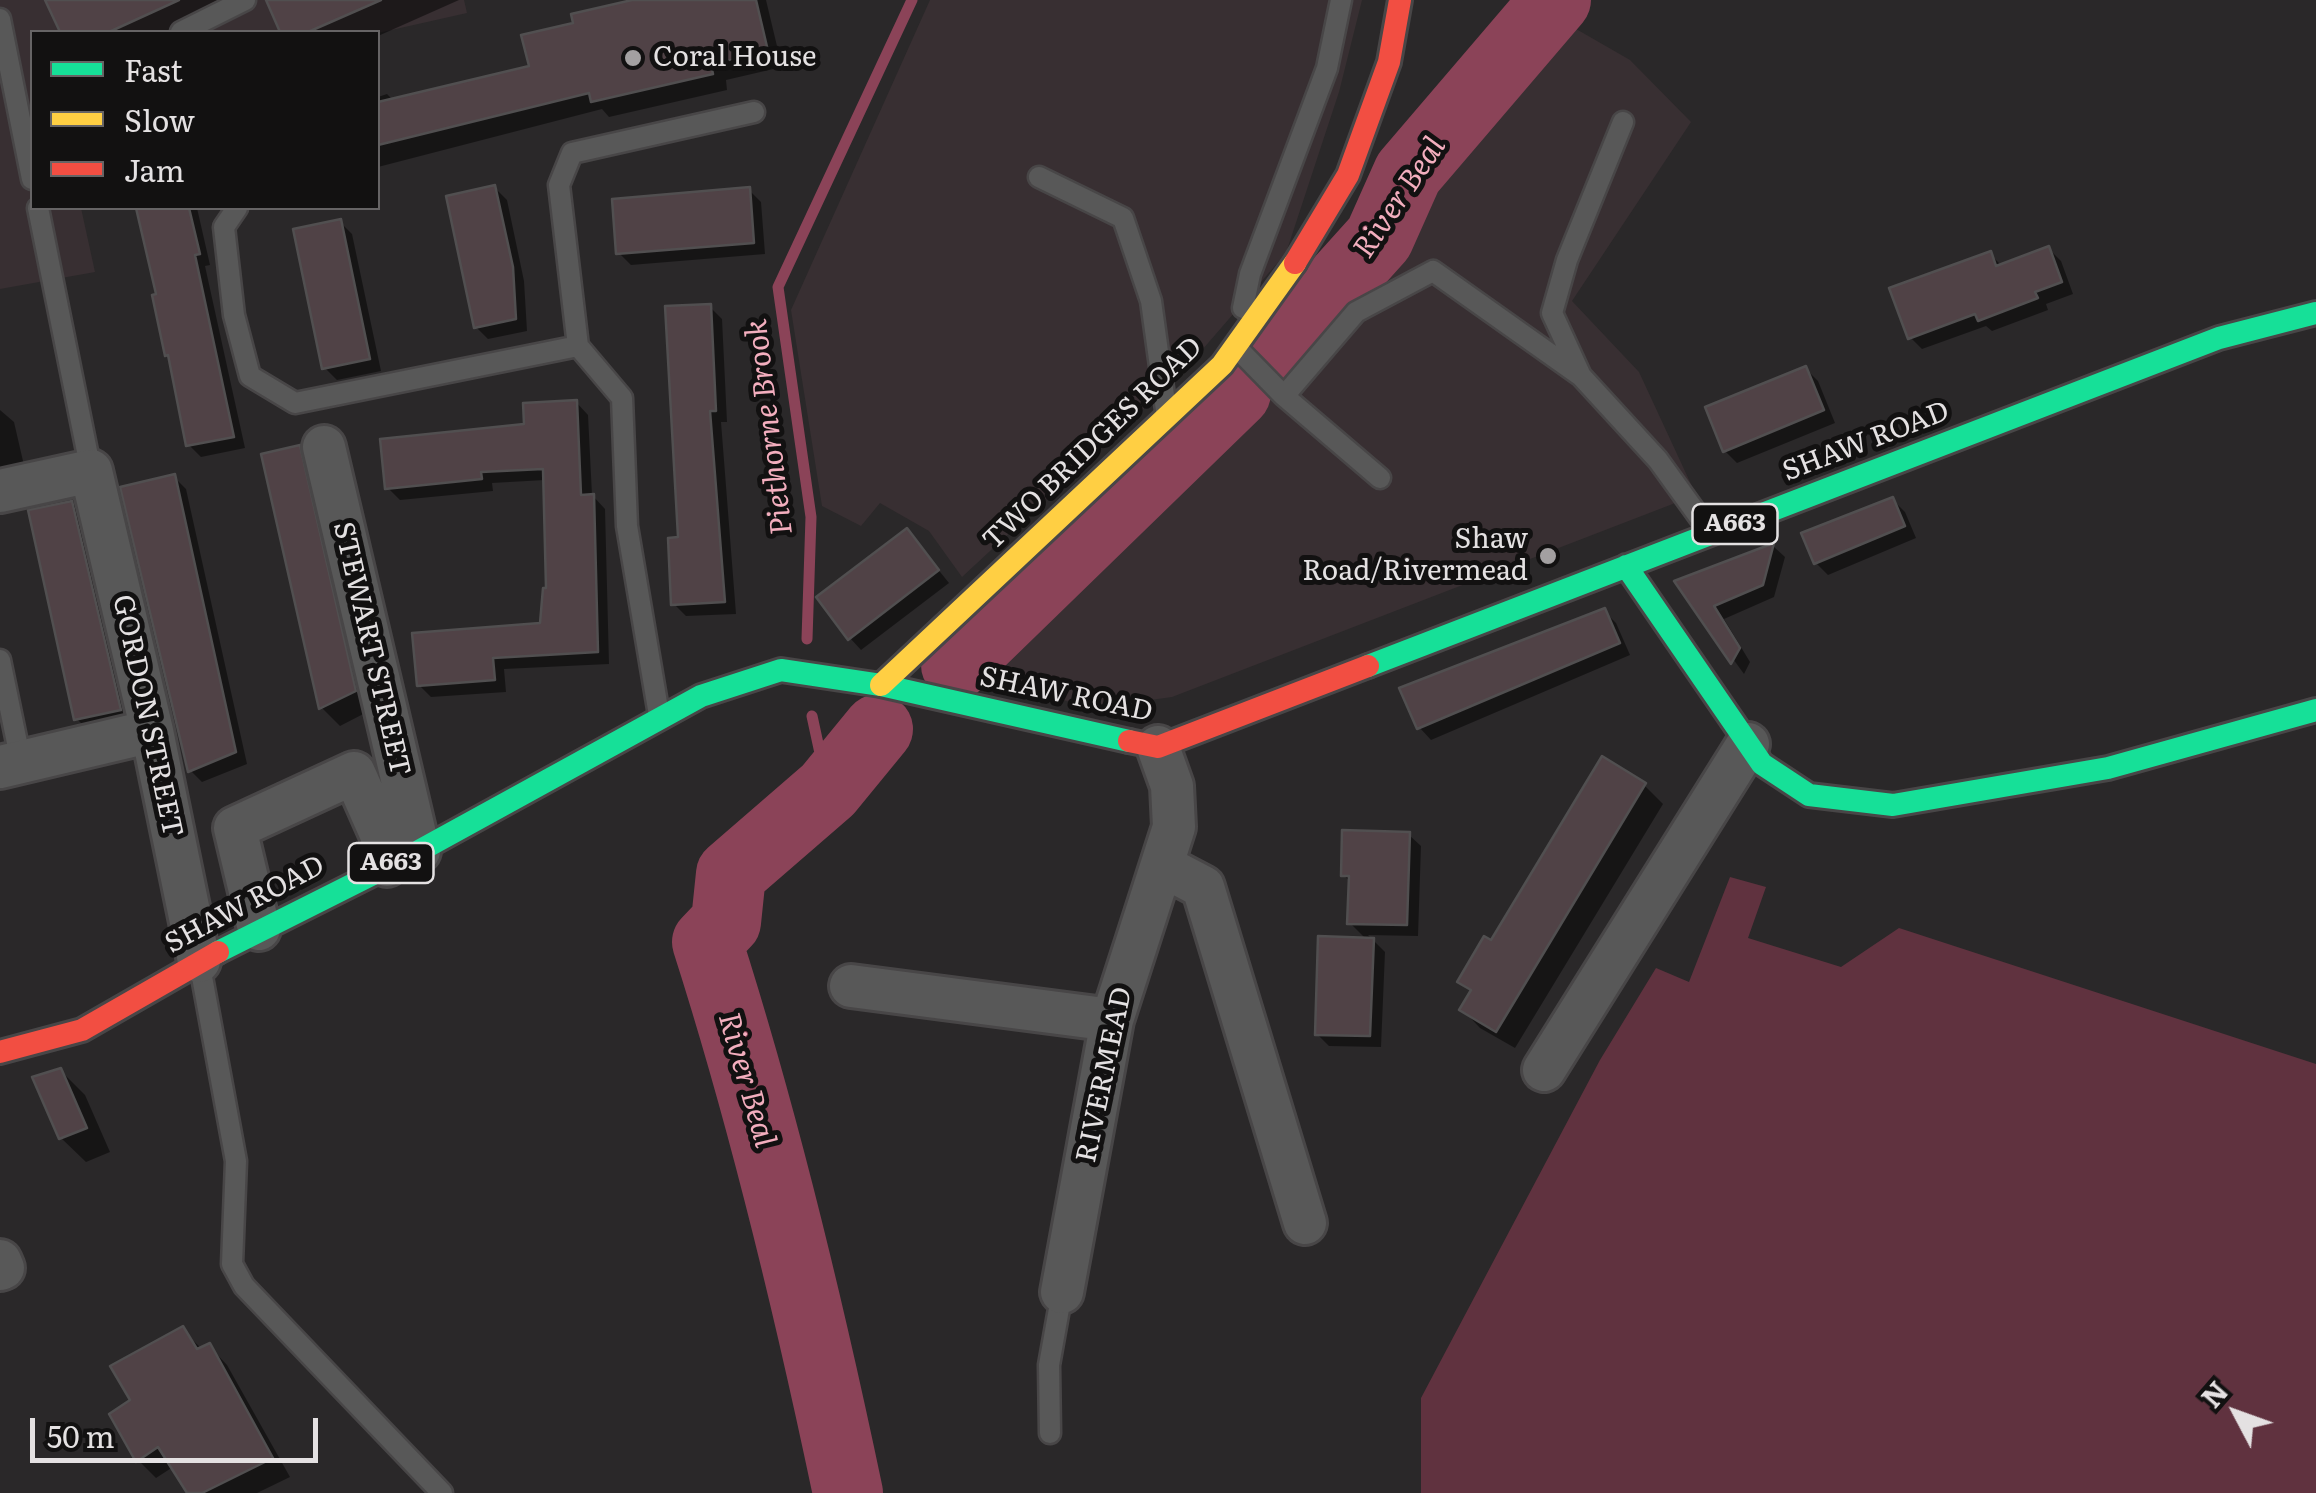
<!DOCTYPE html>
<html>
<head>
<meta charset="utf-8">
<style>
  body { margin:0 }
  #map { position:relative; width:2316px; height:1493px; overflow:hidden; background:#2a2829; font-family:Literata,serif }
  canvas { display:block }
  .legend { position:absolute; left:30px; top:30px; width:350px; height:180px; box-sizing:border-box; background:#121111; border:2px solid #666465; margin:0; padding:12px 18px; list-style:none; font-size:30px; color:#e4e1e2 }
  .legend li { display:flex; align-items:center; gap:20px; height:50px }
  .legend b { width:50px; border:2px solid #666465 }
  .north { position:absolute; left:2186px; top:1363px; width:100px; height:100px; -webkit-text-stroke:8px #121111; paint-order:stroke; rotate:311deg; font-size:28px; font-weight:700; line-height:40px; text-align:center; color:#e4e1e2 }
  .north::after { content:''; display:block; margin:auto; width:35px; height:45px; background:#e4e1e2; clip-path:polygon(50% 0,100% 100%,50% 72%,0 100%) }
  .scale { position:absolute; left:30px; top:1418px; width:288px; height:45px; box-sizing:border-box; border:5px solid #e4e1e2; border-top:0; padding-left:12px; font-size:30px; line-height:35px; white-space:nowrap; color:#e4e1e2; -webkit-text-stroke:8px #121111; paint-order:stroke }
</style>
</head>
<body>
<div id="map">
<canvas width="2316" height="1493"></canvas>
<ul class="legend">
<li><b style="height:12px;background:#16e098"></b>Fast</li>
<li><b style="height:12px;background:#ffcf43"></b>Slow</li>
<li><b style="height:12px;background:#f24e42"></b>Jam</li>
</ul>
<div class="north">N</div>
<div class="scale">50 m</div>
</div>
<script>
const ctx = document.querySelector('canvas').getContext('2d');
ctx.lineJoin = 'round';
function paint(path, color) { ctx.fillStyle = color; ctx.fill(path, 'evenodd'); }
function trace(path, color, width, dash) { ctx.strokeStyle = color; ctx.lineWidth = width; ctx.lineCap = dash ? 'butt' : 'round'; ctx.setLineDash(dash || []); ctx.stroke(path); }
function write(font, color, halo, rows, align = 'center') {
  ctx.font = font + ' Literata,serif'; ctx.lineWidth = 10; ctx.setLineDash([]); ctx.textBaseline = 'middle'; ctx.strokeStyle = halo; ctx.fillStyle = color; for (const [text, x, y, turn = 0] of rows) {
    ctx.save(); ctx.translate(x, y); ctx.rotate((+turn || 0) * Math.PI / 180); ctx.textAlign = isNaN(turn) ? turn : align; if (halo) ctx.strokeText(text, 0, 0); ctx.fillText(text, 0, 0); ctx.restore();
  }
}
paint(new Path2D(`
  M 0,0 L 464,0 L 467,13 L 378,33 L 32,32 L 32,208 L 81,208 L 95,272 L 0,289 Z
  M 930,0 L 1362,0 L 1339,92 L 1286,253 L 1183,372 L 962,577 L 929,531 L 880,503 L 861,526 L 822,506 L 791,310 Z
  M 1557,18 L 1630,60 L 1691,122 L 1572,301 L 1639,372 L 1696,495 L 1172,697 L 1093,708 L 960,673 L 1352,286 L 1479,99 Z`), '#382f32');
paint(new Path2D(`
  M 1730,877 L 1766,887 L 1748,938 L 1841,967 L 1899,928 L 2316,1064 L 2316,1493 L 1421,1493 L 1421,1398 L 1600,1060 L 1656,968 L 1689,982 Z`), '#60323f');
paint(new Path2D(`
  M 48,0 L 236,0 L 166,32 L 62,32 Z
  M 269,0 L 459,0 L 378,36 L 378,32 L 282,32 Z
  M 643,0 L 766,0 L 782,67 L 726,80 L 727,90 L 609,117 L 602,109 L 378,167 L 378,97 L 387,94 L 393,100 L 532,68 L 576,25 Z
  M 495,188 L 507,200 L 524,281 L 527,331 L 488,339 L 476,327 Z
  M 749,190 L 761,202 L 765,254 L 631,265 L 619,253 Z
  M 139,208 L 197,208 L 210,265 L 205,266 L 245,448 L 201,457 L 189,445 L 172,359 L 167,355 Z
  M 340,222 L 352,234 L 381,371 L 337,380 L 325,368 Z
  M 2049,249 L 2061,261 L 2073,294 L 2046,304 L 2048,310 L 1992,331 L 1986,326 L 1922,349 L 1910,337 L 1990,254 L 2002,266 Z
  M 710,307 L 722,319 L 727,422 L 721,422 L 736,614 L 686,616 L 674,604 Z
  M 1806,369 L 1818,381 L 1835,423 L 1737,463 L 1725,451 Z
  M 576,402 L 588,415 L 592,495 L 605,509 L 609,664 L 504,669 L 506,692 L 431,697 L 419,685 L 542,625 L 548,590 L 545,480 L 492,483 L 493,491 L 400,500 L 388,488 Z
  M 0,410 L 14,422 L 26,474 L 0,480 Z
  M 299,448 L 317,466 L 373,709 L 340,726 L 321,707 Z
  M 174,477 L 186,489 L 247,764 L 202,782 L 190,770 Z
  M 1893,500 L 1905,512 L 1916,538 L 1828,575 L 1816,563 Z
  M 72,503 L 84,516 L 132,721 L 89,731 L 77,719 Z
  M 907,531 L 949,583 L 861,650 L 850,638 Z
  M 1773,546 L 1785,557 L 1774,597 L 1724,619 L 1750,662 L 1744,674 L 1678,583 Z
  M 1604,611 L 1616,623 L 1630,655 L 1431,740 L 1419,727 Z
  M 1644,785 L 1663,804 L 1515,1048 L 1480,1028 L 1462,1009 L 1472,993 L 1460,981 L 1492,944 Z
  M 1408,834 L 1421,846 L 1418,936 L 1368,935 L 1385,952 L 1381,1047 L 1329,1046 L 1317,1034 L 1367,940 L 1350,923 L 1351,882 L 1343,875 Z
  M 61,1071 L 85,1095 L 110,1152 L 86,1162 L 61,1138 Z
  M 182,1330 L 201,1348 L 209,1346 L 227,1365 L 290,1477 L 257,1493 L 190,1493 L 173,1467 L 156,1478 L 138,1460 L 134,1401 Z`), '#0007');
trace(new Path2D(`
  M 807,639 L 811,517 L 778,287 L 912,0
  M 812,716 L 828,790`), '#8b4358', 11);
trace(new Path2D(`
  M 1280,348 L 1379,238 L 1408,173 L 1556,0
  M 956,665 L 1236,393
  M 848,1493 C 809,1307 765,1123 707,942 L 726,922 L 731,874 L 828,790 L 878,729`), '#8b4358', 70);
const building = new Path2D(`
  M 45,0 L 179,0 L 109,32 L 60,32 Z
  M 266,0 L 381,0 L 308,32 L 280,32 Z
  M 632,0 L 756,0 L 768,51 L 711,65 L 713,74 L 591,102 L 589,93 L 378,145 L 378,102 L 529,66 L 521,35 L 573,23 L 571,14 Z
  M 495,185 L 513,267 L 516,319 L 474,328 L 446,196 Z
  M 750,187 L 754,243 L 616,254 L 612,199 Z
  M 136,208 L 189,208 L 200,254 L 195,255 L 234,437 L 186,446 L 168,355 L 165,356 L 152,295 L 156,294 Z
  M 341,219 L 370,359 L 322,369 L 293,229 Z
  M 2049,246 L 2062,282 L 2035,292 L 2038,298 L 1978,321 L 1975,314 L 1908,339 L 1889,288 L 1991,251 L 1996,266 Z
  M 711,304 L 716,411 L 710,411 L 725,602 L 671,605 L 668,538 L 678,537 L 665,306 Z
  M 1806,366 L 1824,410 L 1723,452 L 1705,407 Z
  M 577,400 L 581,495 L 594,494 L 598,652 L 493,658 L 495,680 L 417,686 L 412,633 L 540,623 L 543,588 L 546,588 L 543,469 L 481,472 L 482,479 L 385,489 L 380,439 L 524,424 L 523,403 Z
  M 300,445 L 356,691 L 319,709 L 261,454 Z
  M 175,474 L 236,752 L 188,772 L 120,487 Z
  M 1893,497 L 1905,526 L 1814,564 L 1801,533 Z
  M 72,501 L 121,710 L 74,720 L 28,510 Z
  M 907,528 L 939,570 L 848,640 L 816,597 Z
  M 1774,543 L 1763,585 L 1714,606 L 1740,648 L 1731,664 L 1674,581 Z
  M 1605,608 L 1620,643 L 1417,729 L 1399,688 Z
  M 1602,756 L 1646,783 L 1496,1032 L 1459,1010 L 1471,990 L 1457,982 L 1484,936 L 1491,940 Z
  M 1342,830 L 1410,832 L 1407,925 L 1347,924 L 1349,876 L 1341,876 Z
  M 1318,936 L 1374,938 L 1370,1036 L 1315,1035 Z
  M 61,1068 L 87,1128 L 59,1139 L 32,1077 Z
  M 183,1326 L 197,1349 L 210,1343 L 273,1458 L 202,1493 L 187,1493 L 158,1447 L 136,1462 L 109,1414 L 130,1400 L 110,1366 Z`);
paint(building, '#504246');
trace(building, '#514f50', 2.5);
const lane = new Path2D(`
  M 0,19 L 32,179
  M 181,32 L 245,0
  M 1039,177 L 1123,218 L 1151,301 L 1166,410
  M 38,208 L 91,471
  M 237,208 L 224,227 L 234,315 L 250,376 L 295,403 L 578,346
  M 1243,308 L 1250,274 L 1327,68 L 1341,0
  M 1239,350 L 1284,396 L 1356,312 L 1433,271 L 1581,376 L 1658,460 L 1710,532
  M 1580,374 L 1552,313 L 1567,260 L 1623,122
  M 1284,396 L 1380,478
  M 0,660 L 21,762
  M 659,715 L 627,526 L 622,398 L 578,346 L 559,185 L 572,153 L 754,112
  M 200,966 L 236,1161 L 232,1264 L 244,1286 L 442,1493
  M 1050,1433 L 1049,1365 L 1062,1292`);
const street = new Path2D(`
  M 324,447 L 419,851
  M 0,491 L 91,471 L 152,731 L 199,961
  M 0,767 L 152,731
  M 1163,866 L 1203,887 L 1305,1223
  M 259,929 L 235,828 L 354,773 L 381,834 L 387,865
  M 851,986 L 1112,1020
  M 1544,1070 L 1748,744
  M 0,1261 L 3,1268 L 0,1269
  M 1062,1292 L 1112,1020 L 1174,827 L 1172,786 L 1158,747`);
const fast = new Path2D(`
  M 1626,566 L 1762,764 L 1809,795 L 1893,805 L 2108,768 L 2316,710
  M 1368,666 L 2219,338 L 2316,313
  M 218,952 L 419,851 L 701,696 L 781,670 L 881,685 L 1129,741`);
const slow = new Path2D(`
  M 881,685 L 1222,365 L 1295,263`);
const jam = new Path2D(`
  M 1295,263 L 1348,175 L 1389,62 L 1400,0
  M 1129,741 L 1158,747 L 1368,666
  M 0,1052 L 82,1030 L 218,952`);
trace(lane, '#484647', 25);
trace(street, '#484647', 48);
trace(fast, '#484647', 28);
trace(slow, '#484647', 28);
trace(jam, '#484647', 28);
trace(lane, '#585858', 20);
trace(street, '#585858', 42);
trace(fast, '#16e098', 22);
trace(slow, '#ffcf43', 22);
trace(jam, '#f24e42', 22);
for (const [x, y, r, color] of [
  [633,58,10,"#a3a0a1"],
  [1548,556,10,"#a3a0a1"]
]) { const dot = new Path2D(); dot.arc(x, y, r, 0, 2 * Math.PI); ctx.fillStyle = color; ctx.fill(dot); trace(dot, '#121111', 4); }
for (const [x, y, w] of [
  [1735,524,85],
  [391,863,85]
]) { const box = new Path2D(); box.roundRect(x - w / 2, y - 20, w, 40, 8); ctx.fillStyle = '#121111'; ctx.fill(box); trace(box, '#e4e1e2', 2.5); }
write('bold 25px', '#e4e1e2', null, [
  ["A663",1735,524],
  ["A663",391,863]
]);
write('28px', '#e4e1e2', '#121111', [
  ["Coral House",653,58],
  ["Shaw",1528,540,"right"],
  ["Road/Rivermead",1528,572,"right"]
], 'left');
write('28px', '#e4e1e2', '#121111', [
  ["SHAW ROAD",1866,442,-21],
  ["TWO BRIDGES ROAD",1093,444,-44],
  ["STEWART STREET",371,649,77],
  ["SHAW ROAD",1066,695,12],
  ["GORDON STREET",147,716,78],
  ["SHAW ROAD",245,905,-28],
  ["RIVERMEAD",1105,1075,-78]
]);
write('italic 30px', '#f3aebe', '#121111', [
  ["River Beal",1400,198,-56],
  ["Piethorne Brook",770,427,-97],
  ["River Beal",746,1080,74]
]);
</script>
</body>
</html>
